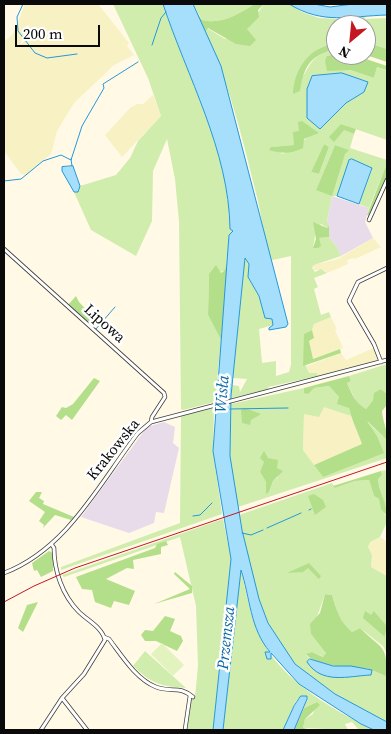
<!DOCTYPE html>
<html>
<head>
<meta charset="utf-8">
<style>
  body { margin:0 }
  #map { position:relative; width:391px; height:734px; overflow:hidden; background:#fff9e6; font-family:"Source Serif 4",serif }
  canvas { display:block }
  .frame { position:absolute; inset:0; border:5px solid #0a0a0a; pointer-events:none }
  .north { position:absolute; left:326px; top:15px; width:50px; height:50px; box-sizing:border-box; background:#fff; border:1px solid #9d9d9d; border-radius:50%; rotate:208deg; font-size:14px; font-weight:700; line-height:20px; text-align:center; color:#0a0a0a }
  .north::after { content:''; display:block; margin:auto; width:18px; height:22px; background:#c51624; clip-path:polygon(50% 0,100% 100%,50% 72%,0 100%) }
  .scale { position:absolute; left:15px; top:25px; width:85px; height:22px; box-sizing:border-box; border:2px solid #0a0a0a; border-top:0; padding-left:6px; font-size:15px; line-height:18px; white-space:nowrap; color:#0a0a0a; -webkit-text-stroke:4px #fff; paint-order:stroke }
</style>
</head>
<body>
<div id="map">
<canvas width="391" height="734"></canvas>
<div class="frame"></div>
<div class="north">N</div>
<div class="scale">200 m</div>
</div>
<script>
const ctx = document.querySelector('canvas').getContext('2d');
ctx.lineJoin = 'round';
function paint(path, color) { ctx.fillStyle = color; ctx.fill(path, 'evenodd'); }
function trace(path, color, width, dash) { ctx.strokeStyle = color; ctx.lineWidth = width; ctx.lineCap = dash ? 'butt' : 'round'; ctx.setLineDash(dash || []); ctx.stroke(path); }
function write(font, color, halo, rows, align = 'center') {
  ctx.font = font + ' "Source Serif 4",serif'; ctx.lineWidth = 5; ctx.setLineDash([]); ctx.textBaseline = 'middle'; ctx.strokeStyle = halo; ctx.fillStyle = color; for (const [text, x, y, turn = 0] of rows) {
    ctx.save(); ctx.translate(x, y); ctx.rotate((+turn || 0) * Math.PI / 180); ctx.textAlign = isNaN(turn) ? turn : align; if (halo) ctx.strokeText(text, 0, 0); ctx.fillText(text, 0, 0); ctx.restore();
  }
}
paint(new Path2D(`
  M 332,196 L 369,208 L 365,222 L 373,238 L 341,256 L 337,247 L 329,237 L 327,221 Z
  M 164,422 L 175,427 L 173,443 L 179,448 L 164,513 L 156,512 L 154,523 L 129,533 L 81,517 L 147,427 Z`), '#e8dcea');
paint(new Path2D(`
  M 25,4 L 98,4 L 129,43 L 127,46 L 134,55 L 114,65 L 74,103 L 57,131 L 51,154 L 25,175 L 21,174 L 4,151 L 4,42 L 13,34 Z
  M 153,95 L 161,116 L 122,157 L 105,135 L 130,108 L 137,104 L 143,104 Z
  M 373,238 L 381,247 L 355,259 L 353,258 L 347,260 L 348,264 L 327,273 L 324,270 L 313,270 L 314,265 L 338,259 Z
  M 331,317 L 337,329 L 335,330 L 343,348 L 313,359 L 310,350 L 309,341 L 313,338 L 312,330 L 314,324 Z
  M 374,348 L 378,360 L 346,369 L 318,376 L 317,373 L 309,373 L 307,366 L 341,353 L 346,360 Z
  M 324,406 L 351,416 L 363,445 L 314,465 L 303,450 L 304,414 Z
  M 380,537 L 387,542 L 387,576 L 371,567 L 372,555 L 368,547 L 370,542 Z`), '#f8f1c4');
paint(new Path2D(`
  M 113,4 L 163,4 C 187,77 229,150 230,229 L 233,231 L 229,235 L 228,260 L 224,271 L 209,274 L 208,315 L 221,340 L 215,402 L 183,410 L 181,409 L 179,221 L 175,179 L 167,139 L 153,171 L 152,221 L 136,256 L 91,230 L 74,192 L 78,192 L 80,186 L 116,175 L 130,158 L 138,141 L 161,116 L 148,78 Z
  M 193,4 L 255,4 C 238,14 222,25 202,20 Z
  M 264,4 L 289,4 L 302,12 L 319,18 L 340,19 L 365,16 L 365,19 L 387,18 L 387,49 L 366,42 L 366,25 L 336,25 L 336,43 C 312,47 309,57 302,78 C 313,60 313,55 336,49 L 336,54 L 327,56 L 327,70 L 350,70 L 374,78 L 377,67 L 387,70 L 387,140 L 341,124 L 344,130 L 354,134 L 350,148 L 387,160 L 387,163 L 369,208 L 359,204 L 372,170 L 349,160 L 337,196 L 332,196 L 327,221 L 329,226 L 327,228 L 321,224 L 316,230 L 313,248 L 319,238 L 329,237 L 337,247 L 341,256 L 314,265 L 312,268 L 315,272 L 321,269 L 327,273 L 314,278 L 318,287 L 314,289 L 321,315 L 329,312 L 331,317 L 314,324 L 312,330 L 304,334 L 305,363 L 309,373 L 317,373 L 318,376 L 268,387 L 269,389 L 231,398 L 232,385 L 239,386 L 240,392 L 247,379 L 233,378 L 245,258 L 249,264 L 248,277 L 259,296 L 265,318 L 272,318 L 273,325 L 259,329 L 262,363 L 276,361 L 276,376 L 289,372 L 291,365 L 291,256 L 272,260 C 264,240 262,218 257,197 C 243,141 230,84 205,33 L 207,28 L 225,39 L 247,29 ZM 307,89 L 364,92 L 346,103 L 320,129 ZM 299,131 L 310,136 L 283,154 L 271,147 L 294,145 ZM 324,144 L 329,147 L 319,174 L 311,172 ZM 335,145 L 348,150 L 316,190 Z
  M 387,364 L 387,394 L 381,389 L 366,409 L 358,405 L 347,383 L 351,381 L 349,376 Z
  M 329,386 L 349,408 L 351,416 L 324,407 L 319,417 L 304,414 L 303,450 L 323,477 L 377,436 L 366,421 L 387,440 L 387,458 L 238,507 L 230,465 L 231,404 L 304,388 L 304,393 L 314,388 ZM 265,462 L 276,468 L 278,477 L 273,481 L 269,492 L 266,493 L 266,482 L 260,472 Z
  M 214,408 L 213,451 L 222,514 L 61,570 L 61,567 L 180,523 L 181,416 Z
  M 387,470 L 387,511 C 384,500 379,490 378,479 L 382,475 L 381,471 Z
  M 369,480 L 374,496 L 379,499 L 385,515 L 387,516 L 387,522 L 380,537 L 370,542 L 368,547 L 372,555 L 371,567 L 387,576 L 387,626 L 374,611 L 385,637 L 387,632 L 387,654 L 383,646 L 360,628 L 352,632 L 346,628 L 338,613 L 332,595 L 325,594 L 311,634 L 326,652 L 324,657 L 312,652 L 306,655 L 310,659 L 308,662 L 371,675 L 372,670 L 387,677 L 387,722 C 359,708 309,683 289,658 C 259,619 248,563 239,515 L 332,483 L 335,488 L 355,481 Z
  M 223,519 L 231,559 L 213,730 L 187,730 L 191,700 L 193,700 L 195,697 L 198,666 L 196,606 L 180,537 L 64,577 L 62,575 Z
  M 241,570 C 247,595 251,623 265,646 C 288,684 335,711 374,730 L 359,730 L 352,722 L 345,724 L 348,730 L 303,728 L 305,719 L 313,714 L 317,702 L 304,708 L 307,699 L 301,696 L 296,701 L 283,730 L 223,730 Z
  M 145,651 L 186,688 C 160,686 152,684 133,666 Z`), '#d0edad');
paint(new Path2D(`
  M 255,4 L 264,4 L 258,10 L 259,17 L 247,29 L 256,40 L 250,46 L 236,44 L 208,28 L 205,32 L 195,10 L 202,20 C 222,25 238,14 255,4 Z
  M 366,42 L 387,49 L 387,62 L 366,55 Z
  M 336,43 L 336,49 C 311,55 304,65 300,91 L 293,94 C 294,68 310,47 336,43 Z
  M 336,54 L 354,55 L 387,66 L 387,70 L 377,67 L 374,78 L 350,70 L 327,71 L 325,61 L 327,56 Z
  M 302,121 L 319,133 L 304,139 L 303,148 C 290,154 282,154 269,150 L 271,147 L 294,145 L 293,132 L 299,131 L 298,122 Z
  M 341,124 L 356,129 L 354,134 L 344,130 L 334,142 L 329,137 Z
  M 324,144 L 329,147 L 319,174 L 311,172 Z
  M 335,145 L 349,150 L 345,154 L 332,196 L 316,190 Z
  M 387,163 L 387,177 L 369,216 L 367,215 Z
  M 313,222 L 327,228 L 329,226 L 329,237 L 319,238 L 321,246 L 318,248 L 313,248 L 316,239 Z
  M 228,260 L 221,340 L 208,315 L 209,274 L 216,265 L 221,273 L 224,271 Z
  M 76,296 L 79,302 L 93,317 L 88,323 L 68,305 Z
  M 312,330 L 314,338 L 309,341 L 313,359 L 340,349 L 341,353 L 303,366 L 304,334 Z
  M 349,376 L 351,381 L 347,383 C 352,394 355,403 366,409 L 373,400 L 374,393 L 381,389 L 387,394 L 387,405 L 382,411 C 383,423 387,427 387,440 L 367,421 L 377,436 L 384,453 L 323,477 L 314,465 L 362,444 C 358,432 352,421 349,408 L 337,404 L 339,397 L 329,386 L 314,388 L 308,394 L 304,393 L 304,388 Z
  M 94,378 L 100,381 L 72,420 L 66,415 L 61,420 L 56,416 L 62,407 L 66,408 L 73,404 Z
  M 245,408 L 261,414 L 251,420 L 250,425 L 242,423 L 241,410 Z
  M 264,451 L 268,458 L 278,460 L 277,468 L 283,471 L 273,481 L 269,492 L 266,494 L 266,482 L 260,472 L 264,462 L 260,458 Z
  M 381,471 L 382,475 L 378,479 C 379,493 387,502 387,516 L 381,509 L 379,499 L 374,496 L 369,480 L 355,481 L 335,488 L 333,486 Z
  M 36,492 L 42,492 L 39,498 L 44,501 L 43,504 L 74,517 L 71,520 L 55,515 L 43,528 L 44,525 L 39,521 L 45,512 L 29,501 Z
  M 314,494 L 323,500 L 326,507 L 315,515 L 308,496 Z
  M 166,541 L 168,545 L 161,547 L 161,554 L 133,560 L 134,569 L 127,568 L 106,579 L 135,591 L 129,605 L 114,601 L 111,608 L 95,602 L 92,590 L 82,589 L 76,577 L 155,548 L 157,544 Z
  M 49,551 L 53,553 L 53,571 L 41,577 L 37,570 L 34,571 L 32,563 Z
  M 309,563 L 321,576 L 319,579 L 308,568 L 303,572 L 287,573 Z
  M 175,572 L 192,586 L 192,593 L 154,604 L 190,589 L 174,574 Z
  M 325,594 L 332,595 C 336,608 340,623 352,632 L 360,628 C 382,650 387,643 387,677 C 381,674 375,671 369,669 C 352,666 316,668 306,654 L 312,652 L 323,657 L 326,653 L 311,634 L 310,624 L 320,613 Z
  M 38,602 L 23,632 L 18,628 L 27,605 Z
  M 365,611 L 371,615 L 374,611 L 387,626 L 385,637 L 363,618 Z
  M 165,616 L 175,619 L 170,631 L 181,636 L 183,641 L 177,651 L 156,641 L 145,641 L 141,635 L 145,630 L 153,631 Z
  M 317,702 L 320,705 L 305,719 L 303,728 L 312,730 L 294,730 L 304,708 Z`), '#b3df8b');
paint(new Path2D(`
  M 162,643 L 184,665 L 173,676 L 151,654 Z`), '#e3f3bf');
const water = new Path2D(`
  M 163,4 L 193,4 L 221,66 L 288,324 L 286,327 L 269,330 L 269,328 L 273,325 L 272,319 L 265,318 L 259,296 L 248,277 L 249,264 L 245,258 L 231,396 L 230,456 L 242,530 L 259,599 L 268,623 L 295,664 L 335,694 L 387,722 L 387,730 L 374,730 L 361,724 L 299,684 L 271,653 L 271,659 L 267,659 L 265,652 L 270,652 C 250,629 250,597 241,570 L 223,730 L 213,730 L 231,559 L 213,451 L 229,235 L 233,231 L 230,229 C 229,150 187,77 163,4 Z
  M 289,4 L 314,4 L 330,7 L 353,4 L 387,4 L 387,15 C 350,16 323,25 289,4 Z
  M 342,73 L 368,82 L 364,92 L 346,103 L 320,129 L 307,118 L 307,89 L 312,76 Z
  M 352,159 L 372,168 L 359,204 L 337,196 L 349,160 Z
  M 73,166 L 80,186 L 78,192 L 74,192 L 62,171 L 62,167 Z
  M 310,659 L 333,666 L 351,666 L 372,670 L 371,675 C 348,676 322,685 307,662 Z
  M 301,696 L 307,696 L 307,699 L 294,730 L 283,730 L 294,706 Z`);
paint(water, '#a5dffc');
trace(water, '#2598da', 1);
trace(new Path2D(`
  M 23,4 L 17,17 L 18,31 L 35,53 L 47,58 L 77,54
  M 152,45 L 161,18 L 166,12
  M 71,159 L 72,166
  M 4,181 L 21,179 L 43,161 L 61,155 L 71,160 L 82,126 L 104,88 L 103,84 L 138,62
  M 96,329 L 115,307
  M 230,409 L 288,408
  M 309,510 L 311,509
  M 193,516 L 200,515 L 212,503
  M 267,528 L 301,513
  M 242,533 L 251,535 L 263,530`), '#2598da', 1);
const minor = new Path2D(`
  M 369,220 L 387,180
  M 4,249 L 164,393 L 165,397 L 152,417 L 151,422
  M 381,362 L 374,344 L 349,301 L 358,282 L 387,268
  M 4,573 C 67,549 99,484 138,433 L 151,422 L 387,360
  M 104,637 L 109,639 C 122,656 136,679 156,687 C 172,693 179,685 193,697
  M 62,698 L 87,730
  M 41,730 L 62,698 L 84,674 L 105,640 C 102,627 87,620 79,612 C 62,595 54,570 54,548 L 52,545
  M 185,730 L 190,696`);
trace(minor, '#3d3d3d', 4.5);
trace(minor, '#fff', 3);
trace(new Path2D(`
  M 4,602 L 34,586 L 75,568 L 387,462`), '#c51624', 1);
write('15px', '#0a0a0a', '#fff', [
  ["Lipowa",104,324,42],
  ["Krakowska",114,450,-51]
]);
write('italic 16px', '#0967a5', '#fff', [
  ["Wisła",223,394,-85],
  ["Przemsza",227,638,-84]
]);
</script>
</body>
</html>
